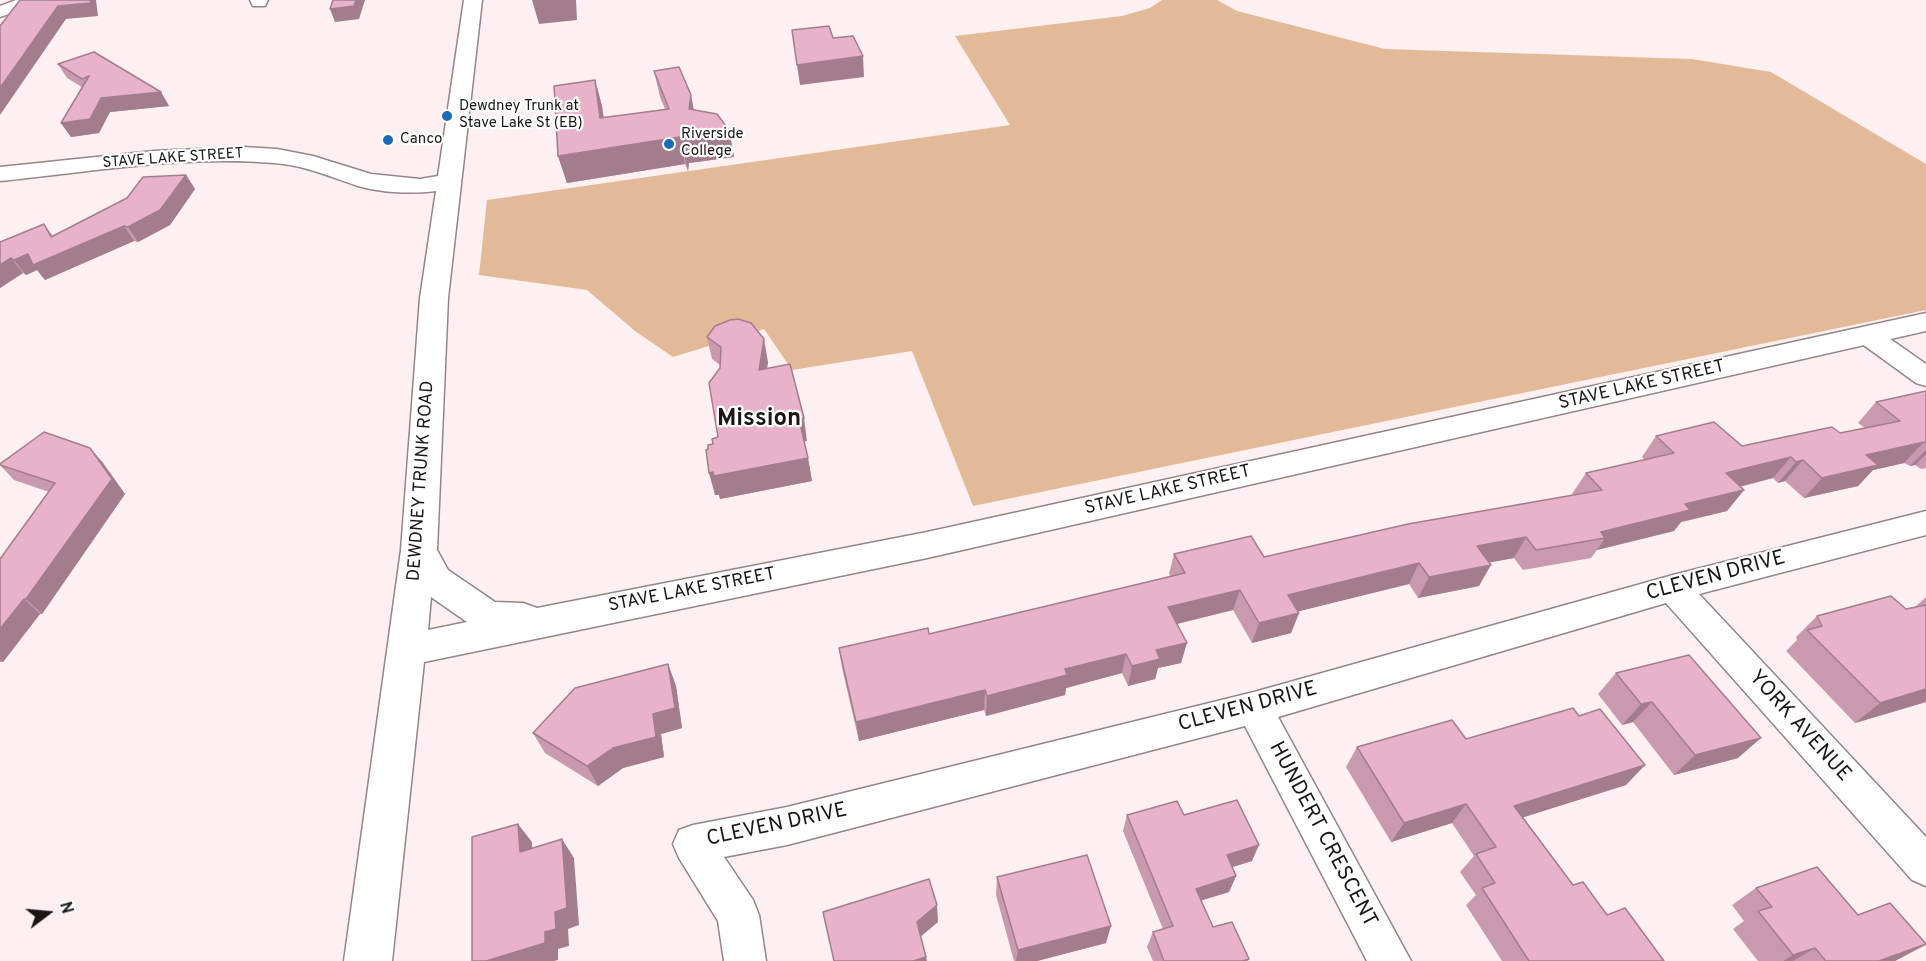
<!DOCTYPE html>
<html>
<head>
<meta charset="utf-8">
<style>
  body { margin:0 }
  #map { position:relative; width:1926px; height:961px; overflow:hidden; background:#feeff0; font-family:Overpass,sans-serif }
  canvas { display:block }
  .north { position:absolute; left:18px; top:883px; width:60px; height:60px; -webkit-text-stroke:4px #fff; paint-order:stroke; rotate:74deg; font-size:16px; font-weight:700; line-height:24px; text-align:center; color:#1c1617 }
  .north::after { content:''; display:block; margin:auto; width:21px; height:27px; background:#1c1617; clip-path:polygon(50% 0,100% 100%,50% 72%,0 100%) }
</style>
</head>
<body>
<div id="map">
<canvas width="1926" height="961"></canvas>
<div class="north">N</div>
</div>
<script>
const ctx = document.querySelector('canvas').getContext('2d');
ctx.lineJoin = 'round';
function paint(path, color) { ctx.fillStyle = color; ctx.fill(path, 'evenodd'); }
function trace(path, color, width, dash) { ctx.strokeStyle = color; ctx.lineWidth = width; ctx.lineCap = dash ? 'butt' : 'round'; ctx.setLineDash(dash || []); ctx.stroke(path); }
function write(font, color, halo, rows, align = 'center') {
  ctx.font = font + ' Overpass,sans-serif'; ctx.lineWidth = 4.5; ctx.setLineDash([]); ctx.textBaseline = 'middle'; ctx.strokeStyle = halo; ctx.fillStyle = color; for (const [text, x, y, turn = 0] of rows) {
    ctx.save(); ctx.translate(x, y); ctx.rotate((+turn || 0) * Math.PI / 180); ctx.textAlign = isNaN(turn) ? turn : align; if (halo) ctx.strokeText(text, 0, 0); ctx.fillText(text, 0, 0); ctx.restore();
  }
}
paint(new Path2D(`
  M 1162,0 L 1217,0 L 1237,11 L 1385,49 L 1692,59 L 1771,72 L 1926,164 L 1926,310 L 973,506 L 912,351 L 792,370 L 764,329 L 673,357 L 635,331 L 587,290 L 479,275 L 487,200 L 1010,125 L 955,36 L 1122,16 L 1150,8 Z`), '#e3ba98');
const street = new Path2D(`
  M 16,0 L 41,0 L 38,4 L 0,17 L 0,6 Z
  M 250,0 L 268,0 L 265,6 L 253,6 Z
  M 1867,327 L 1876,329 L 1926,364 L 1926,386 L 1916,383 L 1858,341 L 1854,335 L 1858,329 Z
  M 1926,511 L 1926,535 L 1699,594 L 1926,837 L 1926,886 L 1912,880 L 1666,603 L 1278,717 L 1411,961 L 1367,961 L 1245,726 L 787,845 L 724,857 L 753,900 L 759,915 L 766,961 L 724,961 L 718,921 L 679,858 L 673,844 L 679,830 L 693,825 L 787,807 L 1254,692 L 1673,575 Z`);
const secondary = new Path2D(`
  M 464,0 L 482,0 L 448,298 L 437,550 L 448,570 L 495,602 L 523,603 L 537,608 L 927,532 L 1926,313 L 1926,331 L 927,558 L 424,662 L 392,961 L 344,961 L 401,550 L 420,298 L 436,191 C 412,194 382,193 358,186 C 331,177 304,165 274,163 C 185,155 89,172 0,181 L 0,167 L 154,151 L 243,147 L 277,149 L 313,156 L 371,174 L 420,179 L 438,176 ZM 431,597 L 467,622 L 428,630 Z`);
trace(street, '#958586', 3);
trace(secondary, '#958586', 3);
paint(street, '#fff');
paint(secondary, '#fff');
paint(new Path2D(`
  M 58,64 L 161,92 L 169,106 L 110,112 L 99,133 L 71,137 L 61,123 L 82,87 L 67,78 Z
  M 654,71 L 694,110 L 729,130 L 734,157 L 689,163 L 688,171 L 685,164 L 567,183 L 558,156 L 595,80 L 602,106 L 604,118 L 665,109 L 660,97 Z
  M 186,175 L 195,189 L 170,225 L 138,242 L 134,241 L 45,280 L 37,270 L 26,275 L 23,273 L 0,288 L 0,242 L 44,224 L 53,236 Z
  M 707,337 L 768,362 L 767,368 L 807,441 L 804,441 L 808,458 L 812,481 L 720,499 L 719,495 L 715,495 L 708,449 L 718,437 L 720,365 L 712,359 Z
  M 1926,391 L 1926,468 L 1921,469 L 1915,465 L 1910,466 L 1904,463 L 1873,470 L 1858,486 L 1804,498 L 1785,481 L 1778,483 L 1773,478 L 1740,487 L 1744,490 L 1727,511 L 1681,522 L 1674,531 L 1597,550 L 1591,558 L 1523,570 L 1514,558 L 1489,562 L 1479,586 L 1418,598 L 1409,584 L 1298,611 L 1299,613 L 1291,633 L 1252,643 L 1233,610 L 1177,624 L 1181,663 L 1158,668 L 1155,679 L 1128,686 L 1122,673 L 1066,688 L 1065,695 L 986,716 L 984,710 L 859,741 L 842,668 L 839,648 L 929,634 L 1171,577 L 1169,574 L 1174,554 L 1264,557 L 1573,495 L 1572,494 L 1586,473 L 1645,460 L 1642,457 L 1656,436 L 1742,446 L 1840,433 L 1865,428 L 1858,423 L 1876,402 Z
  M 90,448 L 103,463 L 125,494 L 42,614 L 40,614 L 3,662 L 0,662 L 0,559 L 49,492 L 14,480 L 0,465 L 0,464 Z
  M 1926,597 L 1926,702 L 1855,723 L 1786,651 L 1797,640 L 1796,637 L 1817,616 L 1906,609 L 1915,607 Z
  M 668,664 L 676,686 L 682,728 L 661,734 L 664,757 L 623,768 L 598,786 L 545,753 L 533,733 Z
  M 1616,673 L 1738,758 L 1674,775 L 1633,722 L 1622,725 L 1598,694 Z
  M 1579,716 L 1645,765 L 1626,785 L 1523,817 L 1573,885 L 1607,915 L 1664,961 L 1502,961 L 1466,905 L 1476,895 L 1460,872 L 1474,856 L 1452,823 L 1391,842 L 1346,767 L 1357,747 L 1466,739 Z
  M 1127,815 L 1184,815 L 1252,861 L 1232,867 L 1236,876 L 1229,892 L 1201,900 L 1213,927 L 1249,959 L 1248,961 L 1153,961 L 1147,947 L 1153,932 L 1163,929 L 1123,831 Z
  M 997,877 L 1106,943 L 1037,961 L 1014,961 L 996,895 Z
  M 1756,888 L 1858,915 L 1926,945 L 1895,961 L 1758,961 L 1733,929 L 1744,921 L 1732,905 Z`), '#c899af');
paint(new Path2D(`
  M 90,0 L 96,0 L 98,16 L 66,19 L 0,115 L 0,88 L 58,6 Z
  M 356,0 L 365,0 L 359,19 L 335,22 L 330,9 Z
  M 532,0 L 576,0 L 577,20 L 539,24 Z
  M 863,56 L 864,77 L 800,85 L 797,65 Z
  M 595,80 L 602,106 L 607,145 L 600,118 Z
  M 161,92 L 169,106 L 110,112 L 99,133 L 71,137 L 61,123 L 101,98 Z
  M 691,95 L 696,121 L 689,109 Z
  M 729,130 L 734,157 L 689,163 L 688,171 L 682,144 L 684,137 Z
  M 680,137 L 685,164 L 567,183 L 558,156 Z
  M 186,175 L 195,189 L 170,225 L 138,242 L 128,227 Z
  M 124,226 L 134,241 L 45,280 L 37,270 L 26,275 L 14,260 L 28,254 Z
  M 11,258 L 23,273 L 0,288 L 0,265 Z
  M 764,339 L 768,362 L 763,392 L 759,370 Z
  M 804,418 L 807,441 L 802,442 L 799,419 Z
  M 1924,442 L 1904,463 L 1873,470 L 1858,486 L 1804,498 L 1822,478 L 1866,455 Z
  M 90,448 L 103,463 L 125,494 L 42,614 L 26,599 Z
  M 1926,450 L 1926,454 L 1915,465 L 1910,466 Z
  M 1791,457 L 1773,478 L 1710,494 L 1726,473 Z
  M 808,458 L 812,481 L 720,499 L 719,495 L 715,495 L 709,473 Z
  M 1803,460 L 1785,481 L 1778,483 L 1796,462 Z
  M 1744,490 L 1727,511 L 1681,522 L 1674,531 L 1597,550 L 1605,538 L 1601,532 L 1685,504 Z
  M 1526,537 L 1514,558 L 1466,567 L 1477,546 Z
  M 1419,563 L 1409,584 L 1280,616 L 1288,595 Z
  M 1491,565 L 1479,586 L 1418,598 L 1429,577 Z
  M 1240,590 L 1233,610 L 1164,627 L 1168,607 Z
  M 24,599 L 40,614 L 3,662 L 0,660 L 0,629 Z
  M 1299,613 L 1291,633 L 1252,643 L 1259,623 Z
  M 1187,643 L 1181,663 L 1158,668 L 1155,679 L 1128,686 L 1132,666 L 1156,650 Z
  M 1126,654 L 1122,673 L 1066,688 L 1065,695 L 986,716 L 987,696 L 1065,669 Z
  M 668,664 L 676,686 L 682,728 L 661,734 L 664,757 L 623,768 L 598,786 L 587,766 L 613,748 L 653,714 Z
  M 1926,689 L 1926,702 L 1855,723 L 1880,703 Z
  M 985,690 L 984,710 L 859,741 L 856,722 Z
  M 1652,702 L 1633,722 L 1622,725 L 1641,704 Z
  M 1761,738 L 1738,758 L 1674,775 L 1695,755 Z
  M 1645,765 L 1626,785 L 1499,825 L 1514,806 Z
  M 1466,804 L 1452,823 L 1391,842 L 1404,823 Z
  M 518,824 L 532,842 L 533,870 L 520,852 Z
  M 562,839 L 574,858 L 579,925 L 568,929 L 569,946 L 558,949 L 558,960 L 554,961 L 486,961 L 545,932 L 555,912 Z
  M 1259,845 L 1252,861 L 1220,871 L 1227,855 Z
  M 1236,876 L 1229,892 L 1190,904 L 1196,889 Z
  M 937,905 L 938,922 L 918,939 L 917,922 Z
  M 1111,926 L 1106,943 L 1037,961 L 1016,961 L 1018,950 Z
  M 1926,944 L 1895,961 L 1879,961 Z
  M 1815,948 L 1793,961 L 1783,961 L 1793,955 Z
  M 926,957 L 927,961 L 913,961 Z`), '#a37d8e');
const building = new Path2D(`
  M 20,0 L 90,0 L 91,3 L 58,6 L 0,88 L 0,26 Z
  M 333,0 L 356,0 L 354,6 L 330,9 Z
  M 829,26 L 833,38 L 853,36 L 863,56 L 797,65 L 792,30 Z
  M 94,52 L 161,92 L 101,98 L 90,119 L 61,123 L 89,76 L 82,79 L 58,64 Z
  M 679,67 L 691,95 L 689,109 L 717,114 L 729,130 L 684,137 L 682,144 L 680,137 L 558,156 L 554,86 L 595,80 L 600,118 L 669,109 L 654,71 Z
  M 186,175 L 160,210 L 128,227 L 124,226 L 33,265 L 28,254 L 14,260 L 11,258 L 0,265 L 0,242 L 44,224 L 51,237 L 127,198 L 143,177 Z
  M 738,319 L 751,323 L 764,339 L 759,370 L 790,364 L 804,418 L 799,419 L 808,458 L 714,476 L 713,472 L 709,473 L 706,450 L 708,449 L 708,445 L 713,444 L 712,439 L 718,437 L 709,383 L 720,368 L 721,347 L 707,337 L 715,326 L 730,320 Z
  M 1926,391 L 1926,443 L 1924,442 L 1866,455 L 1878,465 L 1822,478 L 1803,460 L 1796,462 L 1791,457 L 1726,473 L 1744,490 L 1685,504 L 1690,510 L 1601,532 L 1605,538 L 1536,550 L 1526,537 L 1477,546 L 1491,565 L 1429,577 L 1419,563 L 1288,595 L 1299,613 L 1259,623 L 1240,590 L 1168,607 L 1187,643 L 1156,650 L 1160,659 L 1132,666 L 1126,654 L 1065,669 L 1067,675 L 987,696 L 985,690 L 856,722 L 839,648 L 928,628 L 929,634 L 1185,573 L 1174,554 L 1251,536 L 1264,557 L 1408,524 L 1602,490 L 1586,473 L 1674,453 L 1656,436 L 1714,422 L 1742,446 L 1832,427 L 1840,433 L 1900,421 L 1876,402 Z
  M 44,432 L 90,448 L 112,479 L 26,599 L 24,599 L 0,629 L 0,559 L 55,483 L 0,465 L 0,464 Z
  M 1891,596 L 1906,609 L 1926,605 L 1926,689 L 1880,703 L 1807,630 L 1822,626 L 1817,616 Z
  M 1689,655 L 1761,738 L 1695,755 L 1652,702 L 1641,704 L 1616,673 Z
  M 668,664 L 675,708 L 653,714 L 656,737 L 613,748 L 587,766 L 533,733 L 575,688 Z
  M 1573,708 L 1579,716 L 1600,709 L 1645,765 L 1514,806 L 1573,885 L 1583,882 L 1607,915 L 1625,908 L 1664,961 L 1529,961 L 1482,888 L 1495,883 L 1476,854 L 1496,847 L 1466,804 L 1404,823 L 1357,747 L 1452,720 L 1466,739 Z
  M 1237,800 L 1259,845 L 1227,855 L 1236,876 L 1196,889 L 1213,927 L 1232,922 L 1249,959 L 1243,961 L 1164,961 L 1153,932 L 1173,926 L 1127,815 L 1177,801 L 1184,815 Z
  M 518,824 L 520,852 L 562,839 L 567,908 L 555,912 L 556,929 L 545,932 L 545,943 L 486,961 L 472,961 L 472,837 Z
  M 1087,855 L 1111,926 L 1018,950 L 997,877 Z
  M 1817,867 L 1858,915 L 1890,903 L 1926,944 L 1879,961 L 1826,961 L 1815,948 L 1793,955 L 1758,911 L 1772,907 L 1756,888 Z
  M 929,879 L 937,905 L 917,922 L 926,957 L 913,961 L 834,961 L 823,912 Z`);
paint(building, '#e9b2cb');
trace(building, '#a37d8e', 1.5);
for (const [x, y, r, color] of [
  [447,116,6,"#1b6ab9"],
  [388,140,6,"#1b6ab9"],
  [669,144,6,"#1b6ab9"]
]) { const dot = new Path2D(); dot.arc(x, y, r, 0, 2 * Math.PI); ctx.fillStyle = color; ctx.fill(dot); trace(dot, '#fff', 2); }
write('15px', '#1c1617', '#fff', [
  ["Dewdney Trunk at",459,107],
  ["Stave Lake St (EB)",459,124],
  ["Riverside",681,135],
  ["College",681,152],
  ["Canco",400,140]
], 'left');
write('15px', '#1c1617', '#fff', [
  ["STAVE LAKE STREET",173,159,-4]
]);
write('18px', '#1c1617', '#fff', [
  ["STAVE LAKE STREET",1642,386,-13],
  ["DEWDNEY TRUNK ROAD",422,481,-86],
  ["STAVE LAKE STREET",1168,491,-13],
  ["STAVE LAKE STREET",692,591,-11]
]);
write('21px', '#1c1617', '#fff', [
  ["CLEVEN DRIVE",1716,577,-15],
  ["CLEVEN DRIVE",1248,708,-15],
  ["YORK AVENUE",1799,727,48],
  ["CLEVEN DRIVE",777,826,-12],
  ["HUNDERT CRESCENT",1322,835,62]
]);
write('bold 24px', '#1c1617', '#fff', [
  ["Mission",759,420]
]);
</script>
</body>
</html>
